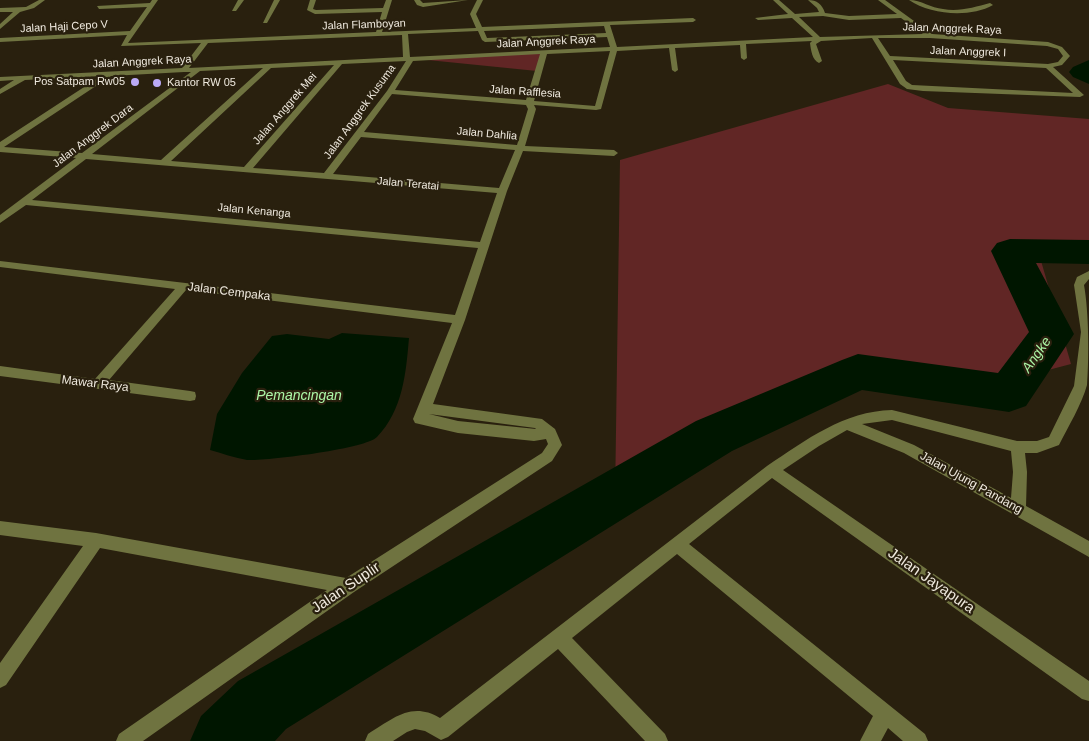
<!DOCTYPE html>
<html>
<head>
<meta charset="utf-8">
<style>
  body { margin:0 }
  canvas { display:block; background:#29200e }
</style>
</head>
<body>
<canvas width="1089" height="741"></canvas>
<script>
const ctx = document.querySelector('canvas').getContext('2d');
ctx.lineJoin = 'round';
function paint(path, color) { ctx.fillStyle = color; ctx.fill(path, 'evenodd'); }
function trace(path, color, width, dash) { ctx.strokeStyle = color; ctx.lineWidth = width; ctx.lineCap = dash ? 'butt' : 'round'; ctx.setLineDash(dash || []); ctx.stroke(path); }
function write(font, color, halo, rows, align = 'center') {
  ctx.font = font + ' Helvetica,sans-serif'; ctx.lineWidth = 4.5; ctx.setLineDash([]); ctx.textBaseline = 'middle'; ctx.strokeStyle = halo; ctx.fillStyle = color; for (const [text, x, y, turn = 0] of rows) {
    ctx.save(); ctx.translate(x, y); ctx.rotate((+turn || 0) * Math.PI / 180); ctx.textAlign = isNaN(turn) ? turn : align; if (halo) ctx.strokeText(text, 0, 0); ctx.fillText(text, 0, 0); ctx.restore();
  }
}
paint(new Path2D(`
  M 542,53 L 537,71 L 418,59 Z
  M 888,84 L 948,108 L 1089,119 L 1089,251 L 1039,254 L 1071,364 L 995,384 L 861,358 L 615,499 L 620,160 Z`), '#612625');
paint(new Path2D(`
  M 342,333 L 409,338 C 406,373 403,410 377,437 C 366,449 266,461 247,460 C 235,458 221,453 210,450 L 217,414 L 242,373 L 272,336 L 287,334 L 329,339 Z`), '#001600');
paint(new Path2D(`
  M 1089,60 L 1089,84 L 1073,77 L 1069,72 L 1073,67 Z
  M 1010,239 L 1089,240 L 1089,264 L 1036,263 L 1074,334 L 1026,406 L 1009,412 L 862,390 L 732,451 L 286,729 L 275,741 L 190,741 L 201,716 L 238,681 L 696,421 L 842,360 L 858,354 L 998,373 L 1029,332 L 991,251 L 997,243 Z`), '#001600');
paint(new Path2D(`
  M 39,0 L 45,0 L 34,8 L 20,12 L 0,29 L 0,24 L 13,12 L 0,12 L 0,8 L 26,7 Z
  M 152,0 L 158,0 L 128,43 L 376,32 L 382,12 L 315,14 L 307,10 L 310,0 L 316,0 L 313,9 L 316,10 L 383,8 L 386,0 L 392,0 L 382,32 L 476,28 L 470,14 L 477,0 L 483,0 L 476,14 L 482,27 L 693,18 L 696,20 L 693,22 L 610,25 L 617,47 L 813,37 L 792,18 L 758,20 L 755,18 L 788,14 L 773,0 L 779,0 L 795,14 L 819,12 L 817,8 L 808,0 C 817,0 822,4 825,13 L 849,16 L 897,14 L 878,0 L 885,0 L 932,34 L 1048,42 L 1062,47 L 1070,56 L 1062,65 L 1053,67 L 1084,95 L 1080,97 L 923,91 L 907,89 L 900,84 L 872,38 L 821,41 L 816,44 L 822,61 L 819,63 C 812,60 811,50 810,43 L 812,41 L 746,44 L 747,58 L 744,60 L 741,58 L 740,45 L 675,48 L 678,70 L 675,72 L 672,70 L 669,48 L 617,51 L 601,109 L 596,110 L 534,105 L 536,109 L 525,146 L 614,150 L 618,153 L 614,156 L 523,151 L 507,191 L 465,320 L 433,404 L 542,419 L 555,429 L 562,445 L 552,461 L 354,592 L 143,741 L 116,741 L 119,734 L 327,590 L 100,548 L 6,685 L 0,688 L 0,663 L 83,546 L 0,535 L 0,521 L 96,533 L 346,578 L 542,453 L 548,444 L 546,439 L 534,441 L 458,433 L 415,423 L 413,419 L 452,323 L 186,290 L 109,380 L 190,391 L 195,392 L 196,396 L 195,400 L 190,401 L 0,376 L 0,366 L 95,379 L 175,289 L 0,267 L 0,261 L 455,315 L 478,248 L 26,205 L 0,223 L 0,215 L 76,158 L 0,152 L 0,142 L 101,76 L 25,80 L 0,94 L 0,89 L 14,80 L 0,81 L 0,77 L 182,68 L 201,43 L 121,46 L 127,35 L 0,42 L 0,38 L 130,31 L 147,7 L 99,9 L 97,6 L 150,3 ZM 823,16 L 849,20 L 901,18 L 923,34 L 820,37 L 799,17 ZM 604,26 L 606,33 L 487,38 L 484,31 ZM 478,31 L 482,40 L 485,42 L 607,37 L 610,47 L 410,57 L 408,34 ZM 402,35 L 403,57 L 189,68 L 208,43 ZM 878,38 L 930,38 L 1047,46 L 1058,49 L 1063,56 L 1058,62 L 1048,64 L 890,56 ZM 610,51 L 595,106 L 534,101 L 547,54 ZM 540,54 L 526,100 L 395,90 L 413,61 ZM 893,60 L 1046,68 L 1073,93 L 912,85 L 906,81 ZM 406,61 L 387,91 L 324,173 L 253,168 L 342,64 ZM 334,65 L 244,167 L 171,161 L 271,68 ZM 263,68 L 161,160 L 92,154 L 200,71 ZM 184,72 L 191,72 L 82,153 L 4,147 L 111,76 ZM 392,94 L 526,105 L 528,109 L 517,145 L 364,132 ZM 361,137 L 515,150 L 499,188 L 333,174 ZM 86,159 L 497,193 L 480,242 L 32,200 ZM 429,414 L 535,428 L 536,429 L 458,421 Z
  M 238,0 L 244,0 L 236,11 L 232,11 Z
  M 274,0 L 280,0 L 267,23 L 263,23 Z
  M 414,0 L 420,0 L 423,3 L 468,0 L 423,7 L 417,5 Z
  M 909,0 C 921,0 931,8 943,9 C 959,12 975,7 990,3 L 993,5 C 970,18 931,15 909,0 Z
  M 1089,271 L 1089,279 L 1084,285 C 1089,313 1089,358 1087,385 C 1082,404 1068,427 1059,445 L 1037,453 L 1025,453 L 1027,472 L 1026,506 L 1089,541 L 1089,557 L 904,453 L 847,430 L 819,446 L 783,470 L 1089,681 L 1089,701 L 1082,699 L 772,478 L 689,544 L 925,734 L 928,741 L 903,741 L 888,728 L 881,741 L 860,741 L 873,716 L 677,554 L 572,638 L 665,734 L 668,741 L 645,741 L 558,649 L 448,737 L 441,740 L 425,731 L 415,729 L 407,732 L 393,741 L 365,741 L 368,734 C 393,719 411,701 440,718 L 767,466 C 806,440 844,411 892,410 L 1017,441 L 1037,441 L 1049,437 L 1074,386 L 1081,332 L 1074,285 L 1077,277 ZM 892,420 L 1011,451 L 1013,472 L 1011,498 L 914,445 L 862,424 Z`), '#6f7340');
for (const [x, y, r, color] of [
  [135,82,5,"#bbaaf6"],
  [157,83,5,"#bbaaf6"]
]) { const dot = new Path2D(); dot.arc(x, y, r, 0, 2 * Math.PI); ctx.fillStyle = color; ctx.fill(dot); trace(dot, '#29200e', 2); }
write('11px', '#efe9de', '#29200e', [
  ["Jalan Flamboyan",364,25,-2],
  ["Jalan Haji Cepo V",64,27,-3],
  ["Jalan Anggrek Raya",952,29,2],
  ["Jalan Anggrek Raya",546,42,-3],
  ["Jalan Anggrek I",968,52,2],
  ["Jalan Anggrek Raya",142,62,-3],
  ["Jalan Rafflesia",525,92,4],
  ["Jalan Anggrek Mei",285,109,-49],
  ["Jalan Anggrek Kusuma",360,112,-54],
  ["Jalan Dahlia",487,134,5],
  ["Jalan Anggrek Dara",93,136,-37],
  ["Jalan Teratai",408,184,5],
  ["Jalan Kenanga",254,211,5]
]);
write('11px', '#efe9de', '#29200e', [
  ["Pos Satpam Rw05",125,82],
  ["Kantor RW 05",167,83,"left"]
], 'right');
write('12px', '#efe9de', '#29200e', [
  ["Jalan Cempaka",229,292,7],
  ["Mawar Raya",95,384,7],
  ["Jalan Ujung Pandang",971,483,29]
]);
write('italic 14px', '#acf6a6', '#29200e', [
  ["Angke",1037,355,-55],
  ["Pemancingan",299,396]
]);
write('15px', '#efe9de', '#29200e', [
  ["Jalan Jayapura",931,581,35],
  ["Jalan Suplir",346,588,-34]
]);
</script>
</body>
</html>
